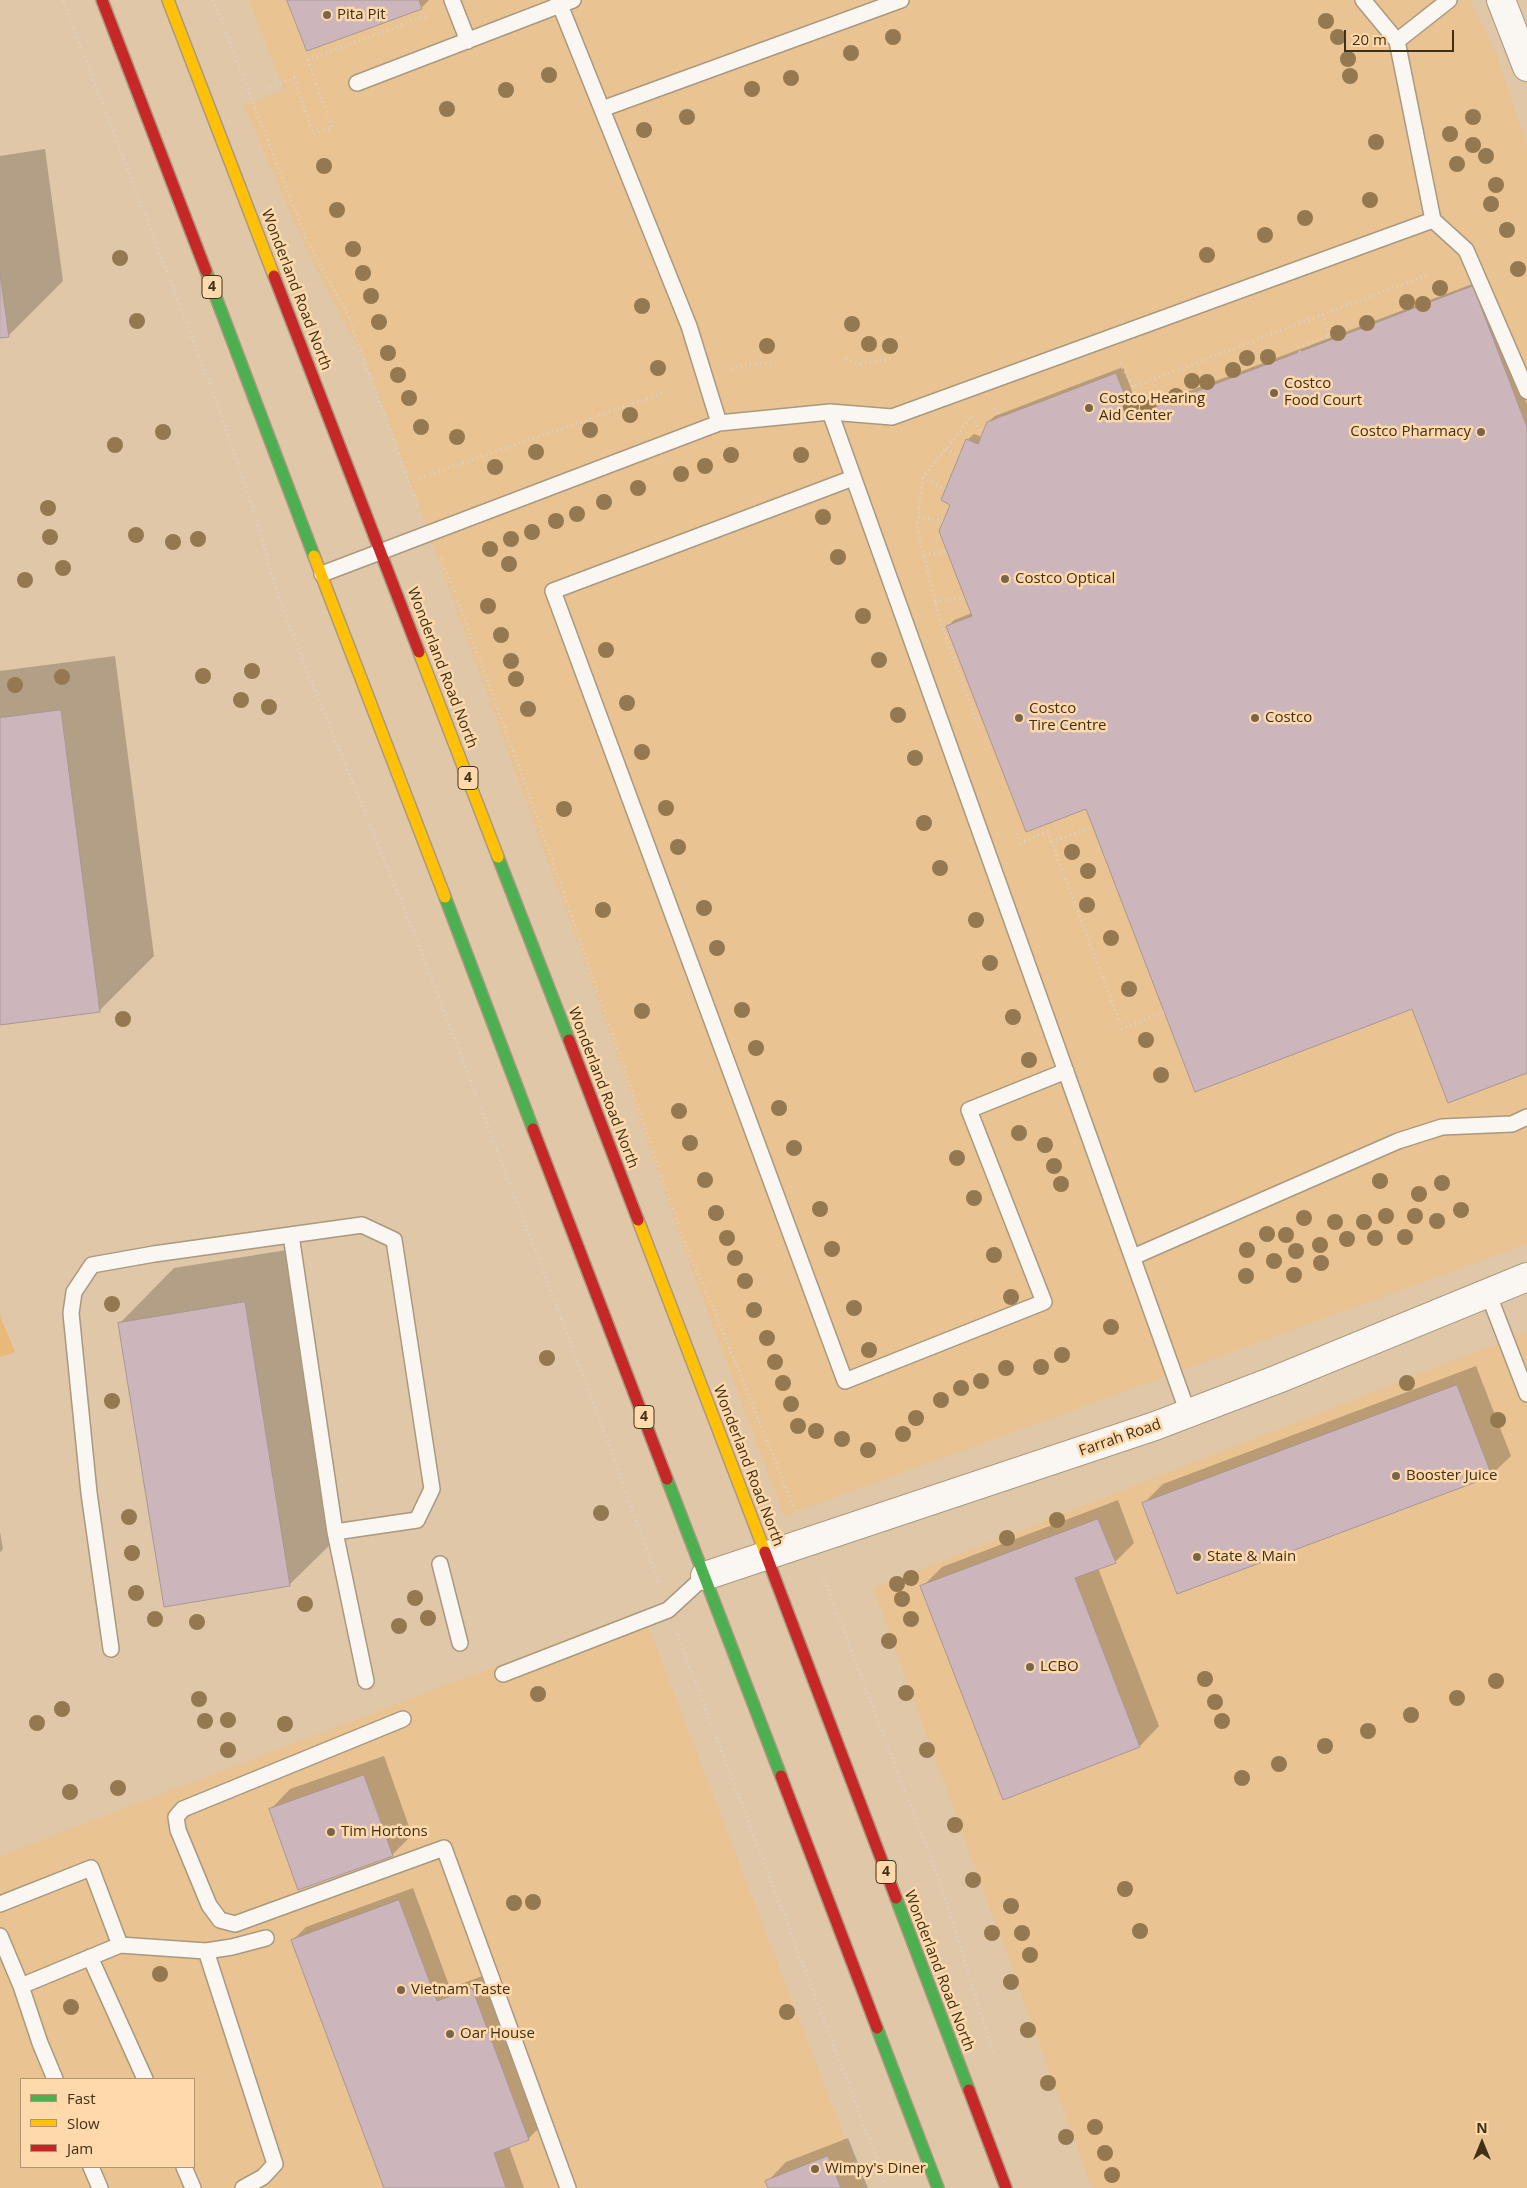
<!DOCTYPE html>
<html>
<head>
<meta charset="utf-8">
<style>
  body { margin:0 }
  #map { position:relative; width:1527px; height:2188px; overflow:hidden; background:#dfc7a8; font-family:"Open Sans",sans-serif }
  canvas { display:block }
  .legend { position:absolute; left:20px; top:2078px; width:175px; height:90px; box-sizing:border-box; background:#fdd9ab; border:1px solid #b29570; margin:0; padding:6px 9px; list-style:none; font-size:15px; color:#413018 }
  .legend li { display:flex; align-items:center; gap:10px; height:25px }
  .legend b { width:25px; border:1px solid #b29570 }
  .north { position:absolute; left:1457px; top:2118px; width:50px; height:50px; -webkit-text-stroke:4px #fdd9ab; paint-order:stroke; rotate:0deg; font-size:14px; font-weight:700; line-height:20px; text-align:center; color:#413018 }
  .north::after { content:''; display:block; margin:auto; width:18px; height:22px; background:#413018; clip-path:polygon(50% 0,100% 100%,50% 72%,0 100%) }
  .scale { position:absolute; left:1344px; top:30px; width:110px; height:22px; box-sizing:border-box; border:2px solid #413018; border-top:0; padding-left:6px; font-size:15px; line-height:18px; white-space:nowrap; color:#413018; -webkit-text-stroke:4px #fdd9ab; paint-order:stroke }
</style>
</head>
<body>
<div id="map">
<canvas width="1527" height="2188"></canvas>
<ul class="legend">
<li><b style="height:6px;background:#4caf50"></b>Fast</li>
<li><b style="height:6px;background:#ffc107"></b>Slow</li>
<li><b style="height:6px;background:#c62828"></b>Jam</li>
</ul>
<div class="north">N</div>
<div class="scale">20 m</div>
</div>
<script>
const ctx = document.querySelector('canvas').getContext('2d');
ctx.lineJoin = 'round';
function paint(path, color) { ctx.fillStyle = color; ctx.fill(path, 'evenodd'); }
function trace(path, color, width, dash) { ctx.strokeStyle = color; ctx.lineWidth = width; ctx.lineCap = dash ? 'butt' : 'round'; ctx.setLineDash(dash || []); ctx.stroke(path); }
function write(font, color, halo, rows, align = 'center') {
  ctx.font = font + ' "Open Sans",sans-serif'; ctx.lineWidth = 5; ctx.setLineDash([]); ctx.textBaseline = 'middle'; ctx.strokeStyle = halo; ctx.fillStyle = color; for (const [text, x, y, turn = 0] of rows) {
    ctx.save(); ctx.translate(x, y); ctx.rotate((+turn || 0) * Math.PI / 180); ctx.textAlign = isNaN(turn) ? turn : align; if (halo) ctx.strokeText(text, 0, 0); ctx.fillText(text, 0, 0); ctx.restore();
  }
}
paint(new Path2D(`
  M 249,0 L 1470,0 L 1496,54 L 1527,145 L 1527,1244 L 784,1516 L 684,1248 L 585,963 L 368,366 L 309,255 L 244,106 L 284,90 Z
  M 1527,1332 L 1527,2188 L 1092,2188 L 873,1588 Z
  M 642,1610 L 864,2188 L 0,2188 L 0,1856 ZM 21,2079 L 194,2079 L 194,2167 L 21,2167 Z`), '#e9c392');
paint(new Path2D(`
  M 0,1316 L 15,1352 L 0,1357 Z`), '#e8b978');
paint(new Path2D(`
  M 289,0 L 429,0 L 421,8 Z
  M 45,149 L 63,281 L 8,336 L 0,337 L 0,156 Z
  M 1480,281 L 1527,404 L 1527,1071 L 1413,1008 L 1087,807 L 948,626 L 954,620 L 972,613 L 952,504 L 967,440 L 974,434 L 982,437 L 988,422 L 995,416 L 1123,367 L 1139,410 Z
  M 115,656 L 154,956 L 100,1010 L 0,1024 L 0,671 Z
  M 299,1248 L 344,1531 L 289,1585 L 120,1323 L 174,1268 Z
  M 1476,1366 L 1511,1456 L 1491,1475 L 1143,1504 L 1163,1484 Z
  M 1118,1500 L 1134,1543 L 1115,1562 L 1098,1568 L 1159,1726 L 1140,1746 L 922,1587 L 942,1567 Z
  M 0,1532 L 3,1549 L 0,1552 Z
  M 384,1756 L 412,1835 L 392,1855 L 271,1809 L 290,1789 Z
  M 413,1888 L 450,1988 L 485,1975 L 541,2126 L 528,2139 L 509,2146 L 524,2188 L 385,2188 L 293,1940 L 306,1927 Z
  M 848,2138 L 868,2188 L 769,2188 L 767,2182 L 786,2162 Z`), '#0003');
const building = new Path2D(`
  M 287,0 L 419,0 L 422,9 L 307,51 Z
  M 0,273 L 9,337 L 0,338 Z
  M 1473,286 L 1527,427 L 1527,1073 L 1448,1103 L 1412,1009 L 1195,1092 L 1086,809 L 1026,832 L 946,626 L 972,616 L 939,531 L 950,505 L 941,500 L 966,439 L 978,444 L 987,422 L 1116,373 L 1133,415 Z
  M 61,710 L 100,1012 L 0,1025 L 0,718 Z
  M 245,1302 L 290,1586 L 164,1607 L 118,1323 Z
  M 1457,1385 L 1492,1476 L 1177,1594 L 1142,1503 Z
  M 1098,1519 L 1116,1563 L 1075,1578 L 1140,1747 L 1003,1800 L 920,1586 Z
  M 364,1775 L 393,1856 L 298,1890 L 269,1809 Z
  M 399,1900 L 437,2001 L 472,1988 L 529,2140 L 494,2153 L 506,2188 L 384,2188 L 291,1940 Z
  M 828,2156 L 841,2188 L 768,2188 L 765,2181 Z`);
paint(building, '#cdb6bb');
trace(building, '#a99794', 1);
const lane = new Path2D(`
  M 452,0 L 468,41
  M 558,0 L 689,326 L 719,423
  M 1363,0 L 1397,41 L 1433,220 L 1466,250 L 1527,391
  M 1397,41 L 1449,0
  M 357,83 L 573,0
  M 602,109 L 901,0
  M 830,412 L 1188,1413
  M 853,478 L 553,591 L 845,1381 L 1044,1302 L 969,1110 L 1066,1071
  M 322,574 L 719,423 L 830,412 L 892,417 L 1433,220
  M 1133,1257 L 1398,1141 L 1442,1127 L 1512,1124 L 1527,1117
  M 1488,1293 L 1527,1394
  M 335,1532 L 366,1681
  M 440,1564 L 460,1643
  M 111,1649 L 89,1493 L 71,1313 L 74,1292 L 92,1265 L 154,1254 L 362,1225 L 394,1240 L 432,1489 L 417,1520 L 335,1532 L 291,1235
  M 503,1674 L 668,1610 L 705,1576
  M 403,1719 L 183,1809 L 176,1817 L 178,1830 L 209,1905 L 220,1920 L 235,1924 L 444,1848 L 568,2188
  M 0,1904 L 91,1868 L 120,1945
  M 0,1936 L 21,1986
  M 206,1951 L 275,2164 L 263,2177 L 243,2188
  M 90,1957 L 145,2079
  M 55,2079 L 40,2043 L 21,1986 L 120,1945 L 206,1951 L 232,1947 L 266,1938
  M 91,2167 L 100,2188
  M 184,2167 L 193,2188`);
const street = new Path2D(`
  M 1501,0 L 1527,67
  M 705,1576 L 1155,1426 L 1278,1379 L 1527,1277`);
const fast = new Path2D(`
  M 206,271 L 314,556
  M 498,857 L 569,1040
  M 445,897 L 533,1129
  M 667,1479 L 781,1776
  M 896,1898 L 969,2090
  M 877,2028 L 938,2188`);
const slow = new Path2D(`
  M 168,0 L 274,276
  M 314,556 L 445,897
  M 419,652 L 498,857
  M 638,1220 L 765,1552`);
const jam = new Path2D(`
  M 102,0 L 206,271
  M 274,276 L 419,652
  M 569,1040 L 638,1220
  M 533,1129 L 667,1479
  M 765,1552 L 896,1898
  M 781,1776 L 877,2028
  M 969,2090 L 1006,2188`);
trace(lane, '#aa987f', 18);
trace(street, '#aa987f', 30);
trace(fast, '#aa987f', 14);
trace(slow, '#aa987f', 14);
trace(jam, '#aa987f', 14);
trace(new Path2D(`
  M 63,0 L 223,419 L 256,517 L 276,589 L 300,653 L 416,938 L 594,1404 L 659,1583
  M 213,0 L 307,241 L 347,313 L 419,509
  M 266,89 L 294,78 L 313,134 L 332,127 L 308,60 L 428,15
  M 1300,352 L 1298,348 L 1330,335 L 1322,315
  M 846,359 L 860,364 L 893,358
  M 1120,363 L 1133,387 L 1429,274
  M 731,369 L 746,364 L 771,363
  M 1133,387 L 1142,412
  M 995,408 L 1000,417
  M 972,417 L 983,433
  M 970,419 L 923,477 L 917,529 L 941,624 L 980,731
  M 946,449 L 959,456
  M 923,477 L 945,489
  M 420,478 L 666,392
  M 918,517 L 943,521
  M 924,555 L 946,552
  M 440,559 L 452,585 L 529,794 L 689,1254 L 710,1300 L 796,1512
  M 935,602 L 964,597
  M 1017,833 L 1020,843 L 1048,832 L 1122,1029 L 1164,1012
  M 1051,842 L 1093,827
  M 821,1571 L 941,1885 L 993,2052
  M 677,1634 L 888,2188`), '#dbd3c9', 3, [1, 4]);
trace(lane, '#faf7f2', 15);
trace(street, '#faf7f2', 28);
trace(fast, '#4caf50', 11);
trace(slow, '#ffc107', 11);
trace(jam, '#c62828', 11);
ctx.fillStyle = '#94784f';
for (const [x, y] of [
  [1326,21],
  [893,37],
  [1338,37],
  [851,53],
  [1348,59],
  [549,75],
  [1350,76],
  [791,78],
  [752,89],
  [506,90],
  [447,109],
  [687,117],
  [1473,117],
  [644,130],
  [1450,134],
  [1376,142],
  [1473,145],
  [1486,156],
  [1457,164],
  [324,166],
  [1496,185],
  [1370,200],
  [1491,204],
  [337,210],
  [1305,218],
  [1507,230],
  [1265,235],
  [353,249],
  [1207,255],
  [120,258],
  [1518,269],
  [363,273],
  [1440,288],
  [371,296],
  [1407,302],
  [1423,304],
  [642,306],
  [137,321],
  [379,322],
  [1367,323],
  [852,324],
  [1338,333],
  [869,344],
  [767,346],
  [890,346],
  [388,353],
  [1268,357],
  [1247,358],
  [658,368],
  [1233,370],
  [398,375],
  [1192,381],
  [1207,382],
  [1176,396],
  [409,398],
  [1131,407],
  [1148,408],
  [630,415],
  [421,427],
  [590,430],
  [163,432],
  [457,437],
  [115,445],
  [536,452],
  [731,455],
  [801,455],
  [705,466],
  [495,467],
  [681,474],
  [638,488],
  [604,502],
  [48,508],
  [577,514],
  [823,517],
  [556,521],
  [532,532],
  [136,535],
  [50,537],
  [198,539],
  [511,539],
  [173,542],
  [490,549],
  [838,557],
  [509,564],
  [63,568],
  [25,580],
  [488,606],
  [863,616],
  [501,635],
  [606,650],
  [879,660],
  [511,661],
  [252,671],
  [203,676],
  [62,677],
  [516,679],
  [15,685],
  [241,700],
  [627,703],
  [269,707],
  [528,709],
  [898,715],
  [642,752],
  [915,758],
  [666,808],
  [564,809],
  [924,823],
  [678,847],
  [1072,852],
  [940,868],
  [1088,871],
  [1087,905],
  [704,908],
  [603,910],
  [976,920],
  [1111,938],
  [717,948],
  [990,963],
  [1129,989],
  [742,1010],
  [642,1011],
  [1013,1017],
  [123,1019],
  [1146,1040],
  [756,1048],
  [1029,1060],
  [1161,1075],
  [779,1108],
  [679,1111],
  [1019,1133],
  [690,1143],
  [1045,1145],
  [794,1148],
  [957,1158],
  [1054,1166],
  [705,1180],
  [1380,1181],
  [1442,1183],
  [1061,1184],
  [1419,1194],
  [974,1198],
  [820,1209],
  [1461,1210],
  [716,1213],
  [1386,1216],
  [1415,1216],
  [1304,1218],
  [1437,1221],
  [1335,1222],
  [1364,1222],
  [1267,1234],
  [1286,1235],
  [1405,1237],
  [727,1238],
  [1375,1238],
  [1347,1239],
  [1320,1245],
  [832,1249],
  [1247,1250],
  [1296,1251],
  [994,1255],
  [735,1258],
  [1274,1261],
  [1321,1263],
  [1294,1275],
  [1246,1276],
  [745,1281],
  [1011,1297],
  [112,1304],
  [854,1308],
  [754,1310],
  [1111,1327],
  [767,1338],
  [869,1350],
  [1062,1355],
  [547,1358],
  [775,1362],
  [1041,1367],
  [1006,1368],
  [981,1381],
  [783,1383],
  [1407,1383],
  [961,1388],
  [941,1400],
  [112,1401],
  [791,1404],
  [916,1418],
  [1498,1420],
  [798,1426],
  [816,1431],
  [903,1434],
  [842,1439],
  [868,1450],
  [601,1513],
  [129,1517],
  [1057,1520],
  [1007,1538],
  [132,1553],
  [911,1578],
  [897,1584],
  [136,1593],
  [415,1598],
  [902,1599],
  [305,1604],
  [428,1618],
  [155,1619],
  [911,1619],
  [197,1622],
  [399,1626],
  [889,1641],
  [1205,1679],
  [1496,1681],
  [906,1693],
  [538,1694],
  [1457,1698],
  [199,1699],
  [1215,1702],
  [62,1709],
  [1411,1715],
  [228,1720],
  [205,1721],
  [1222,1721],
  [37,1723],
  [285,1724],
  [1368,1731],
  [1325,1746],
  [228,1750],
  [927,1750],
  [1279,1764],
  [1242,1778],
  [118,1788],
  [70,1792],
  [955,1825],
  [973,1880],
  [1125,1889],
  [533,1902],
  [514,1903],
  [1011,1906],
  [1140,1931],
  [992,1933],
  [1022,1933],
  [1030,1955],
  [160,1974],
  [1011,1982],
  [71,2007],
  [787,2012],
  [1028,2030],
  [1048,2083],
  [1095,2127],
  [1066,2137],
  [1105,2153],
  [1112,2175]
]) { ctx.beginPath(); ctx.arc(x, y, 8, 0, 2 * Math.PI); ctx.fill(); }
for (const [x, y, r, color] of [
  [327,15,5,"#78654a"],
  [1274,393,5,"#78654a"],
  [1089,408,5,"#78654a"],
  [1481,432,5,"#78654a"],
  [1005,579,5,"#78654a"],
  [1019,718,5,"#78654a"],
  [1255,718,5,"#78654a"],
  [1396,1476,5,"#78654a"],
  [1197,1557,5,"#78654a"],
  [1030,1667,5,"#78654a"],
  [331,1832,5,"#78654a"],
  [401,1990,5,"#78654a"],
  [450,2034,5,"#78654a"],
  [815,2169,5,"#78654a"]
]) { const dot = new Path2D(); dot.arc(x, y, r, 0, 2 * Math.PI); ctx.fillStyle = color; ctx.fill(dot); trace(dot, '#fdd9ab', 2); }
for (const [x, y, w] of [
  [212,287,20],
  [468,778,20],
  [644,1417,20],
  [886,1872,20]
]) { const box = new Path2D(); box.roundRect(x - w / 2, y - 11.5, w, 23, 4); ctx.fillStyle = '#fdd9ab'; ctx.fill(box); trace(box, '#413018', 1); }
write('bold 14px', '#413018', null, [
  ["4",212,287],
  ["4",468,778],
  ["4",644,1417],
  ["4",886,1872]
]);
write('15px', '#413018', '#fdd9ab', [
  ["Pita Pit",337,15],
  ["Costco",1284,384],
  ["Food Court",1284,401],
  ["Costco Hearing",1099,399],
  ["Aid Center",1099,416],
  ["Costco Pharmacy",1471,432,"right"],
  ["Costco Optical",1015,579],
  ["Costco",1029,709],
  ["Tire Centre",1029,726],
  ["Costco",1265,718],
  ["Booster Juice",1406,1476],
  ["State & Main",1207,1557],
  ["LCBO",1040,1667],
  ["Tim Hortons",341,1832],
  ["Vietnam Taste",411,1990],
  ["Oar House",460,2034],
  ["Wimpy's Diner",825,2169]
], 'left');
write('15px', '#413018', '#fdd9ab', [
  ["Wonderland Road North",296,290,69],
  ["Wonderland Road North",442,668,69],
  ["Wonderland Road North",603,1088,69],
  ["Farrah Road",1120,1438,-19],
  ["Wonderland Road North",748,1466,69],
  ["Wonderland Road North",939,1971,69]
]);
</script>
</body>
</html>
